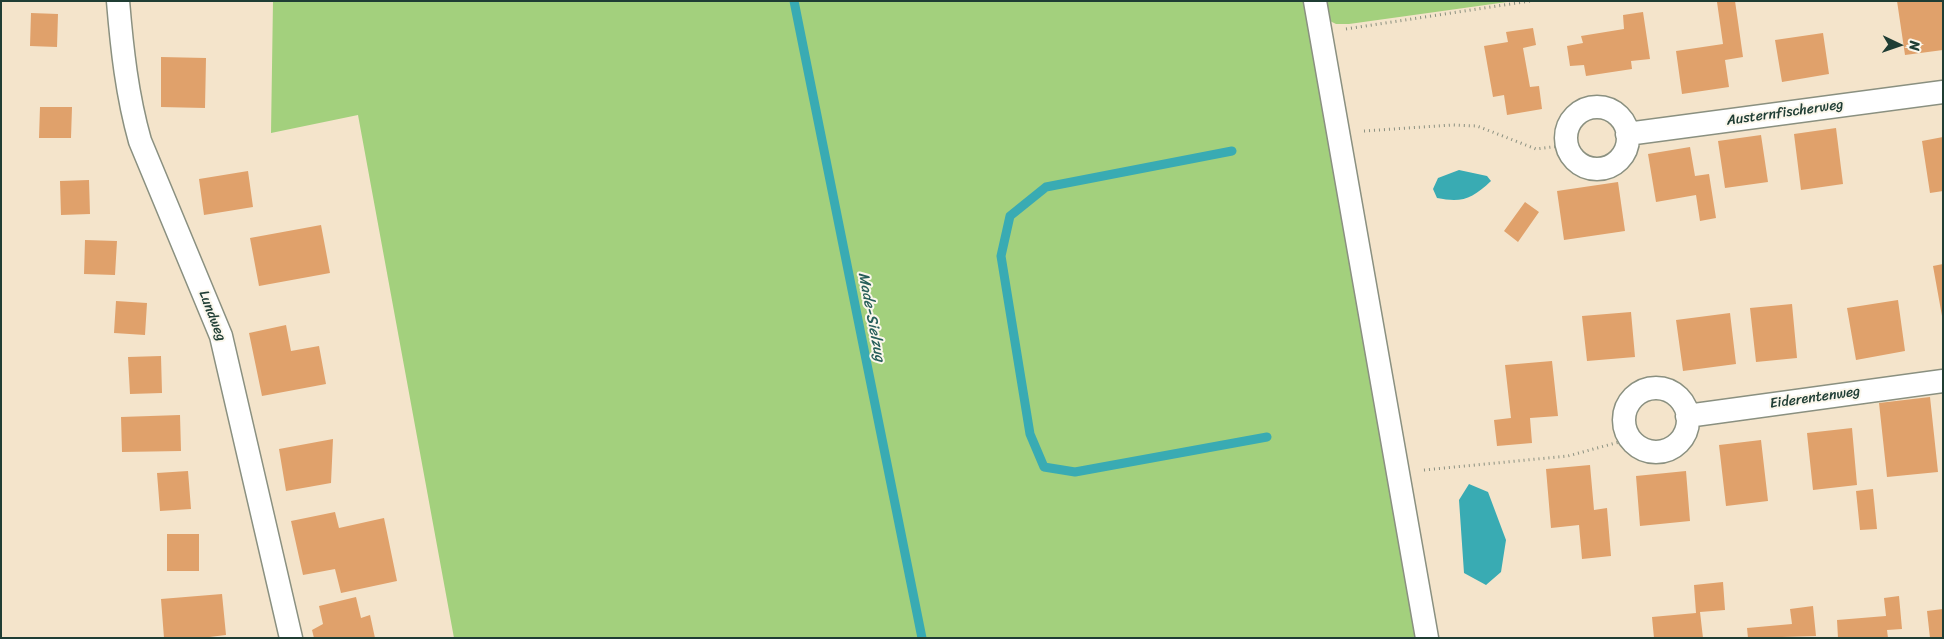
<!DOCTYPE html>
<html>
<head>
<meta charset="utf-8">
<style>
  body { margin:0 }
  #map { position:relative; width:1944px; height:639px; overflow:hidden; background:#f4e4cb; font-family:Sriracha,sans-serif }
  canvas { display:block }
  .frame { position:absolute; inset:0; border:2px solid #1f3d34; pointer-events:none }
  .north { position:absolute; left:1874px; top:20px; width:50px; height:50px; -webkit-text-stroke:4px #fbf7ec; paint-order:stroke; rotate:93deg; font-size:14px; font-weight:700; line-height:20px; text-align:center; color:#1f3d34 }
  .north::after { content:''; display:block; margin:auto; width:18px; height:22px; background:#1f3d34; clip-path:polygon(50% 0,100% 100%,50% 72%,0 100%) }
</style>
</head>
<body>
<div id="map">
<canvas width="1944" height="639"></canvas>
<div class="frame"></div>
<div class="north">N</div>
</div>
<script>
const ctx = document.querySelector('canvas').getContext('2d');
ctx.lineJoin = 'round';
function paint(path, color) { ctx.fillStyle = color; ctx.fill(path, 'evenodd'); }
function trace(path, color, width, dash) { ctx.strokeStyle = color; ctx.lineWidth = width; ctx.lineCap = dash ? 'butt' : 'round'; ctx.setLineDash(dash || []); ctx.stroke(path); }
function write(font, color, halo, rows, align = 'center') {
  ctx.font = font + ' Sriracha,sans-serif'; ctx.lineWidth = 4; ctx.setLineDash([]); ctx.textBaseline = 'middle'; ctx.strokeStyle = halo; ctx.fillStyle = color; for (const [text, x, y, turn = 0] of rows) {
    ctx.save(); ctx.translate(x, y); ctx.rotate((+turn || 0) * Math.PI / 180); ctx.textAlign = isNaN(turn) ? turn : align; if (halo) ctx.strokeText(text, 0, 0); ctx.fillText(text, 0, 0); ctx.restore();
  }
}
paint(new Path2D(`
  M 273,1 L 1305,1 C 1339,214 1380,426 1418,638 L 454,638 L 358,115 L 271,133 Z
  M 1323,1 L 1507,1 L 1507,2 L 1349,24 L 1336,24 L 1326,19 Z`), '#a3d07d');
paint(new Path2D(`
  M 1459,170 L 1487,176 L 1491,181 C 1472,199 1462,203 1437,198 L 1433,189 L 1438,178 Z
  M 1469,484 L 1488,492 L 1506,540 L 1501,572 L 1486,585 L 1464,573 L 1459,500 Z`), '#39abb3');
trace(new Path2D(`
  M 794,1 L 922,638
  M 1232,151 L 1046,187 L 1010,216 L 1001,256 L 1030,434 L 1044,467 L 1075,472 L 1267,437`), '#39abb3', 9);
paint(new Path2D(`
  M 1735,1 L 1743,57 L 1725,60 L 1729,87 L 1682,94 L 1676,51 L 1723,44 L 1717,2 Z
  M 1897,1 L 1943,1 L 1943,50 L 1905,55 Z
  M 1643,12 L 1650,59 L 1631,61 L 1632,69 L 1586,76 L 1584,65 L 1570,66 L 1567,46 L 1583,43 L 1581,36 L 1624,29 L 1623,15 Z
  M 31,13 L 58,14 L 57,47 L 30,46 Z
  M 1533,28 L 1536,45 L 1523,48 L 1530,87 L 1539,86 L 1542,109 L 1507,115 L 1504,95 L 1493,97 L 1484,46 L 1508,42 L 1506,32 Z
  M 1823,33 L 1829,74 L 1782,82 L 1775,40 Z
  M 161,57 L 206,58 L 205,108 L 161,107 Z
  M 40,107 L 72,107 L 71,138 L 39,138 Z
  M 1836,128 L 1843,184 L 1801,190 L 1794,134 Z
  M 1761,135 L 1768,182 L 1725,188 L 1718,141 Z
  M 1943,137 L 1943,191 L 1930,193 L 1922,141 Z
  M 1690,147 L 1695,176 L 1709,174 L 1716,218 L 1700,221 L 1696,195 L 1656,202 L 1648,154 Z
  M 248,171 L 253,207 L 204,215 L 199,179 Z
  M 89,180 L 90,214 L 61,215 L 60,181 Z
  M 1618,182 L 1625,231 L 1564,240 L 1557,191 Z
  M 1525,202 L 1539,212 L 1518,242 L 1504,231 Z
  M 321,225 L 330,273 L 259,286 L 250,238 Z
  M 85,240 L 117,241 L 115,275 L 84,274 Z
  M 1943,264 L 1943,316 L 1942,316 L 1933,266 Z
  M 1898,300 L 1905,351 L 1856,360 L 1847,308 Z
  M 116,301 L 147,303 L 145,335 L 114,333 Z
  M 1792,304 L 1797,358 L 1756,362 L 1750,308 Z
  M 1631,312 L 1635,357 L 1587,361 L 1582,316 Z
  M 1730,313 L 1736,364 L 1683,371 L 1676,320 Z
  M 286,325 L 291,351 L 319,346 L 326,384 L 262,396 L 249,333 Z
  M 161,356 L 162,393 L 130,394 L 128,357 Z
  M 1552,361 L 1558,416 L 1530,418 L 1532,443 L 1497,446 L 1494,420 L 1511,418 L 1505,365 Z
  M 1930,397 L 1938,472 L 1887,477 L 1879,403 Z
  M 180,415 L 181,451 L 122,452 L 121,417 Z
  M 1852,428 L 1857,485 L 1813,490 L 1807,433 Z
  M 333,439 L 331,483 L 286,491 L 279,449 Z
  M 1761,440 L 1768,501 L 1726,506 L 1719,445 Z
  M 1590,465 L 1594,510 L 1607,508 L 1611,556 L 1582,559 L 1579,525 L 1551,528 L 1546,469 Z
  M 188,471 L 191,509 L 160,511 L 157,473 Z
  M 1686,471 L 1690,521 L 1640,526 L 1636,476 Z
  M 1873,489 L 1877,529 L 1860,530 L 1856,491 Z
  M 335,512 L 339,528 L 384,518 L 397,581 L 341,593 L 335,569 L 303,575 L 291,521 Z
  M 167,534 L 199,534 L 199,571 L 167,571 Z
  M 1723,582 L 1725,610 L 1700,612 L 1703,638 L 1654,638 L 1652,617 L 1696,613 L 1694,585 Z
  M 222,594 L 226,635 L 201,638 L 164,638 L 161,599 Z
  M 1899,596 L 1902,629 L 1887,630 L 1888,638 L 1838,638 L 1837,620 L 1886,616 L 1884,598 Z
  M 356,597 L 361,618 L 370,615 L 375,638 L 314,638 L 312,630 L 323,624 L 319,606 Z
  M 1813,606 L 1816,636 L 1748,638 L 1747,628 L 1792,624 L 1790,609 Z
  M 1943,609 L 1943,638 L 1930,638 L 1927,611 Z`), '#e0a16b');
const street = new Path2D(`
  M 118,1 C 122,49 127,95 140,141 L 221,336 L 291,638
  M 1315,1 L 1427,638
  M1566 138a31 31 0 1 1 62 0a31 31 0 1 1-62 0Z
  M 1627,134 L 1943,92
  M1624 420a32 32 0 1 1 64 0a32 32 0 1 1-64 0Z
  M 1687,416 L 1943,381`);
trace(street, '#8a9080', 25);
trace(new Path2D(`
  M 1346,29 L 1530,1
  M 1364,131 L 1452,125 L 1477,126 L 1536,149 L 1567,145
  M 1424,470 L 1568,456 L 1630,439`), '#8a9080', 3, [1, 4]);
trace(street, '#fff', 22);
write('14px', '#1f3d34', '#fbf7ec', [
  ["Austernfischerweg",1785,113,-8],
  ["Lundweg",212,316,69],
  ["Eiderentenweg",1815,398,-8]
]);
write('italic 15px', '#275e5a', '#fbf7ec', [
  ["Made-Sielzug",871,317,79]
]);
</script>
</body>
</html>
